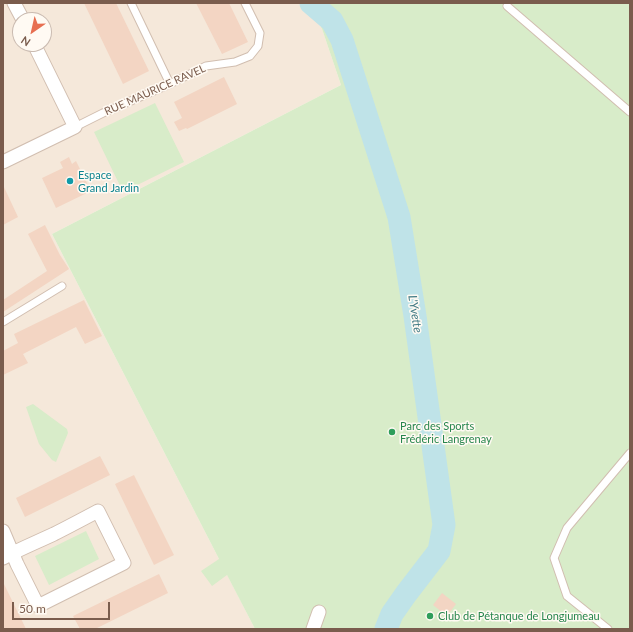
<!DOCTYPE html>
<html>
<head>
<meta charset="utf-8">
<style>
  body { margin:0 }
  #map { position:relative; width:633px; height:632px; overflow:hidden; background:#fdf6ec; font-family:Lato,sans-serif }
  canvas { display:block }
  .frame { position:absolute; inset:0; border:4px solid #7a5c4d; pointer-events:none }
  .north { position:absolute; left:12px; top:12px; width:40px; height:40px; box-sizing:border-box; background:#fffaf3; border:1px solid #cabbb1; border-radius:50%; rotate:214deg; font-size:11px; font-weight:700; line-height:16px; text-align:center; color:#7a5c4d }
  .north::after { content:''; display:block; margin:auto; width:14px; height:18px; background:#e76f51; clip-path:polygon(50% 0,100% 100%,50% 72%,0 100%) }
  .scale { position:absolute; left:12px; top:602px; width:98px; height:18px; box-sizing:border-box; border:2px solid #7a5c4d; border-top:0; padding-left:5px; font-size:12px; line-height:14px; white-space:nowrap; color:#7a5c4d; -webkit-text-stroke:3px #fffaf3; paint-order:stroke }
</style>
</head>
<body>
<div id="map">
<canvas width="633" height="632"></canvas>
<div class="frame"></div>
<div class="north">N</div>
<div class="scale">50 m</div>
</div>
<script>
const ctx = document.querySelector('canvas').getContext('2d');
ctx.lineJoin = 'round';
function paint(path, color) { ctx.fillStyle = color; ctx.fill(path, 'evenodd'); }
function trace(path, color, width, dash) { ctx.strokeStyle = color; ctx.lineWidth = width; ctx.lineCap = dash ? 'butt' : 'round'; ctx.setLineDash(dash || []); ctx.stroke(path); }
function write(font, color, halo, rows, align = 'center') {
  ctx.font = font + ' Lato,sans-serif'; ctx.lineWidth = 3; ctx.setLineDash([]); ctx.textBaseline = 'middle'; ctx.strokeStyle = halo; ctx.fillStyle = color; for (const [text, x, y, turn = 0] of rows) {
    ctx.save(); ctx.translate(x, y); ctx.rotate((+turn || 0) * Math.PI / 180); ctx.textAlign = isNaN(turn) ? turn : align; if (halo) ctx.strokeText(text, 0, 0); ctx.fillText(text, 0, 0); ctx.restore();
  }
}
paint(new Path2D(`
  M 3,3 L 309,3 L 322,29 L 341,85 L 52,234 L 255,629 L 3,629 ZM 20,20 L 44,20 L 44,44 L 20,44 Z`), '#f5e8da');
paint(new Path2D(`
  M 309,3 L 630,3 L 630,629 L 255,629 L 227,575 L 212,586 L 201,571 L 219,559 L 52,234 L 341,85 L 322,29 Z
  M 155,103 L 184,162 L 123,192 L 94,132 Z
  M 33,404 L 67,429 L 68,433 L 56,462 L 52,460 L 39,444 L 26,407 Z
  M 86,531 L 99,559 L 49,585 L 35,556 Z`), '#d8ecc9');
trace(new Path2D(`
  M 311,3 L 332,21 L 342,40 L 399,217 L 415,316 L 444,525 L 439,551 L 406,594 L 392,614 L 386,629`), '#bfe3e8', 23);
paint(new Path2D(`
  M 84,3 L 116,3 L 149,71 L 123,84 Z
  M 196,3 L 229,3 L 248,42 L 222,54 Z
  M 224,77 L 237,104 L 187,129 L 186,128 L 179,131 L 174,122 L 182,118 L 174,102 Z
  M 69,157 L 72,164 L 76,161 L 91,191 L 56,208 L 42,178 L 63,168 L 60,162 Z
  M 3,185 L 18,217 L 3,225 Z
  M 45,225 L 60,255 L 69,269 L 3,312 L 3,300 L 47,271 L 28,234 Z
  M 84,300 L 102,336 L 85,344 L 76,327 L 23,354 L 28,363 L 3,375 L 3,351 L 18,343 L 14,334 Z
  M 100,456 L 110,475 L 25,517 L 16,498 Z
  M 134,475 L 174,555 L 154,565 L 115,484 Z
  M 159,574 L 168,593 L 95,629 L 80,629 L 73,616 Z
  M 3,582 L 26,629 L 3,629 Z
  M 442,593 L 456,604 L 447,616 L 433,605 Z`), '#f3d5c3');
const service = new Path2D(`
  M 131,3 L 170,84
  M 507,6 L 630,112
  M 75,127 L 103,113 L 170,84 L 206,66 L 235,62 L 250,56 L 258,46 L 260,33 L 245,3
  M 3,322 L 62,286
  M 608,629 L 567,596 L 554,558 L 567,528 L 630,453`);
const minor = new Path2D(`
  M 14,3 L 23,20
  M 3,162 L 75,127 L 34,44
  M 3,531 L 17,564 L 38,606 L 124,563 L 98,511 C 83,519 68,527 54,534 C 37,542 20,549 3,558
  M 313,629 L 319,612`);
trace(service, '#d1beb0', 9);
trace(minor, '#d1beb0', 15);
trace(service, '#fff', 7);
trace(minor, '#fff', 13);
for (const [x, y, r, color] of [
  [70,181,4,"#0f9aa8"],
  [392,432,4,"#2e9e5b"],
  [430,616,4,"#2e9e5b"]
]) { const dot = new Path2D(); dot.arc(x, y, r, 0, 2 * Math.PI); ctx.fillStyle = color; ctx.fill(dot); trace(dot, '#fffaf3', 1.5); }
write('11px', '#7a5c4d', '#fffaf3', [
  ["RUE MAURICE RAVEL",155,90,-24]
]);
write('11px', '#0d838f', '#fffaf3', [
  ["Espace",78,175],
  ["Grand Jardin",78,188]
], 'left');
write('11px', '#27864d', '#fffaf3', [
  ["Parc des Sports",400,426],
  ["Frédéric Langrenay",400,439],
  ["Club de Pétanque de Longjumeau",438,616]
], 'left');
write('italic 12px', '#437c86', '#fffaf3', [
  ["L'Yvette",415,314,81]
]);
</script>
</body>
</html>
